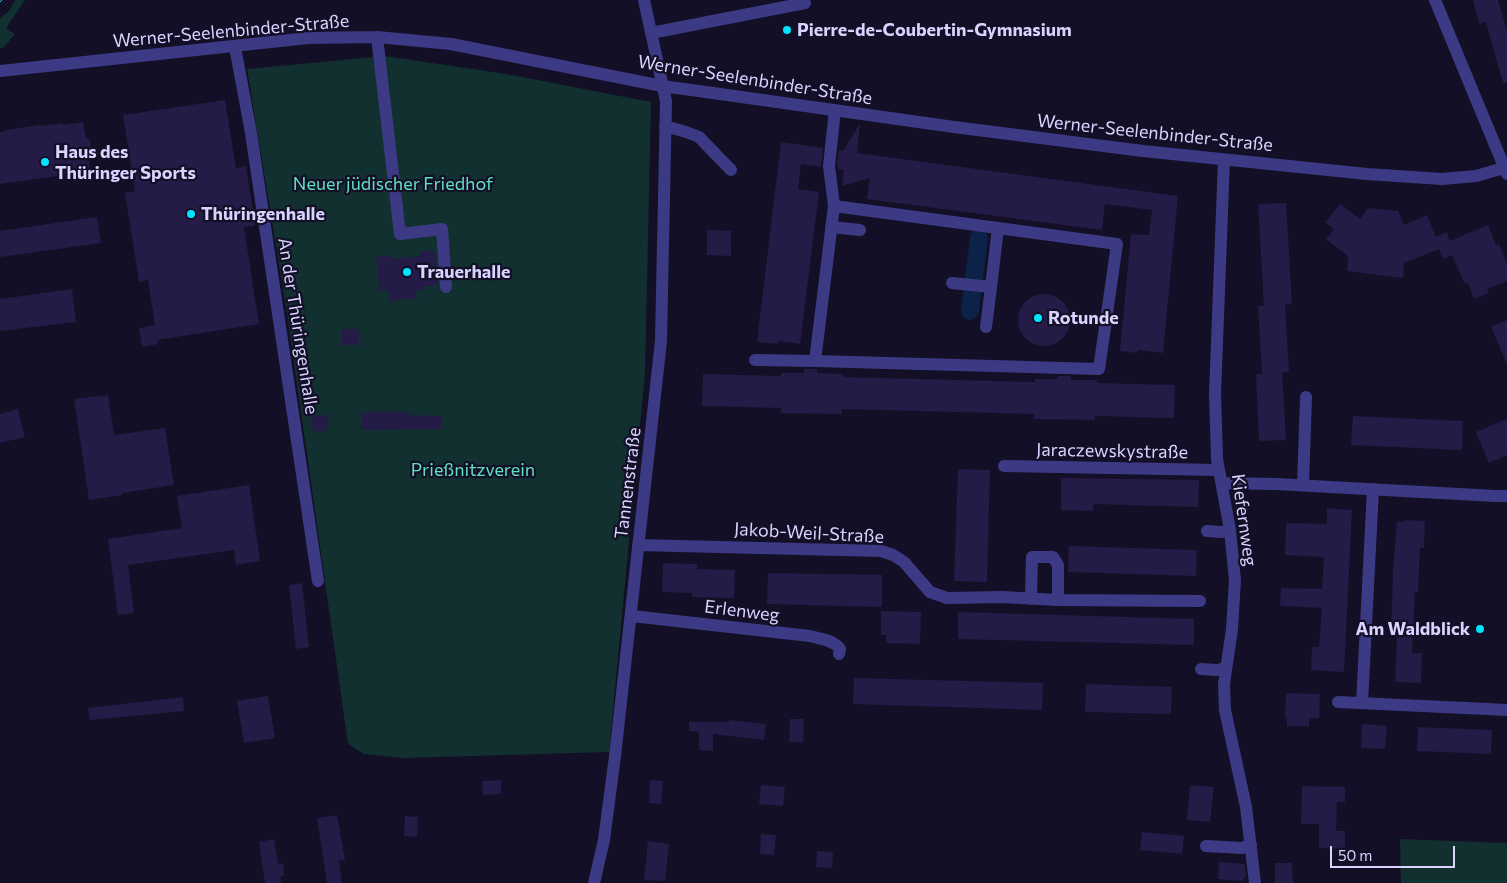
<!DOCTYPE html>
<html>
<head>
<meta charset="utf-8">
<style>
  body { margin:0 }
  #map { position:relative; width:1507px; height:883px; overflow:hidden; background:#130f26; font-family:Commissioner,sans-serif }
  canvas { display:block }
  .scale { position:absolute; left:1330px; top:846px; width:125px; height:22px; box-sizing:border-box; border:2px solid #d9d4ff; border-top:0; padding-left:6px; font-size:15px; line-height:18px; white-space:nowrap; color:#d9d4ff; -webkit-text-stroke:4px #130f26; paint-order:stroke }
</style>
</head>
<body>
<div id="map">
<canvas width="1507" height="883"></canvas>
<div class="scale">50 m</div>
</div>
<script>
const ctx = document.querySelector('canvas').getContext('2d');
ctx.lineJoin = 'round';
function paint(path, color) { ctx.fillStyle = color; ctx.fill(path, 'evenodd'); }
function trace(path, color, width, dash) { ctx.strokeStyle = color; ctx.lineWidth = width; ctx.lineCap = dash ? 'butt' : 'round'; ctx.setLineDash(dash || []); ctx.stroke(path); }
function write(font, color, halo, rows, align = 'center') {
  ctx.font = font + ' Commissioner,sans-serif'; ctx.lineWidth = 4.5; ctx.setLineDash([]); ctx.textBaseline = 'middle'; ctx.strokeStyle = halo; ctx.fillStyle = color; for (const [text, x, y, turn = 0] of rows) {
    ctx.save(); ctx.translate(x, y); ctx.rotate((+turn || 0) * Math.PI / 180); ctx.textAlign = isNaN(turn) ? turn : align; if (halo) ctx.strokeText(text, 0, 0); ctx.fillText(text, 0, 0); ctx.restore();
  }
}
paint(new Path2D(`
  M 15,0 L 25,0 L 6,28 L 15,34 L 3,48 L 0,48 L 0,18 L 9,11 Z
  M 385,56 L 506,74 L 651,102 L 645,373 L 609,752 L 403,758 L 364,754 L 348,744 L 287,313 L 247,69 Z
  M 1400,839 L 1507,843 L 1507,883 L 1401,883 Z`), '#12302f');
trace(new Path2D(`
  M 970,311 L 979,238`), '#0c2248', 18);
paint(new Path2D(`
  M 1473,0 L 1498,0 L 1507,31 L 1507,83 L 1503,83 L 1486,22 L 1479,24 Z
  M 225,100 L 236,168 L 246,166 L 255,226 L 244,227 L 259,324 L 157,340 L 158,344 L 142,347 L 139,328 L 155,325 L 148,280 L 139,282 L 125,193 L 135,191 L 123,115 Z
  M 83,122 L 86,138 L 90,140 L 91,148 L 88,153 L 90,172 L 87,172 L 88,180 L 73,182 L 72,174 L 0,184 L 0,132 L 6,131 L 6,130 L 40,125 L 40,126 L 63,123 L 63,125 Z
  M 860,123 L 857,153 L 1178,196 L 1163,353 L 1138,350 L 1137,353 L 1120,351 L 1131,234 L 1149,235 L 1152,210 L 1105,204 L 1102,230 L 867,199 L 870,178 L 842,186 L 844,170 L 838,169 L 837,166 L 839,150 L 843,151 Z
  M 781,142 L 823,148 L 821,167 L 801,164 L 798,189 L 819,192 L 800,344 L 778,341 L 777,344 L 757,342 Z
  M 1286,203 L 1292,304 L 1285,305 L 1289,372 L 1282,372 L 1286,440 L 1259,441 L 1256,374 L 1262,374 L 1258,306 L 1264,306 L 1258,204 Z
  M 1340,204 L 1360,219 L 1368,208 L 1398,211 L 1404,225 L 1427,215 L 1436,237 L 1447,232 L 1450,241 L 1488,225 L 1496,245 L 1499,244 L 1507,264 L 1507,281 L 1487,289 L 1489,293 L 1474,299 L 1468,283 L 1465,284 L 1452,255 L 1443,259 L 1439,249 L 1404,263 L 1403,278 L 1347,271 L 1348,256 L 1326,239 L 1334,229 L 1325,222 Z
  M 97,217 L 101,243 L 0,257 L 0,231 Z
  M 707,230 L 731,231 L 731,256 L 707,255 Z
  M 434,250 L 438,285 L 423,287 L 423,290 L 416,291 L 417,298 L 390,301 L 389,290 L 380,291 L 376,257 L 391,255 L 391,259 L 420,256 L 419,252 Z
  M 72,289 L 76,322 L 0,331 L 0,299 Z
  M1018 320a26 26 0 1 1 52 0a26 26 0 1 1-52 0Z
  M 1507,320 L 1507,364 L 1491,327 Z
  M 342,329 L 359,329 L 359,345 L 341,345 Z
  M 804,369 L 817,369 L 817,373 L 843,374 L 843,377 L 1035,382 L 1035,379 L 1058,379 L 1058,376 L 1071,376 L 1071,380 L 1097,380 L 1097,383 L 1175,385 L 1174,418 L 1095,416 L 1095,420 L 1034,419 L 1034,414 L 842,409 L 842,414 L 781,413 L 781,408 L 702,406 L 703,374 L 781,376 L 781,373 L 804,373 Z
  M 108,395 L 114,435 L 165,428 L 174,485 L 122,493 L 122,495 L 89,500 L 74,399 Z
  M 18,409 L 25,437 L 0,443 L 0,414 Z
  M 361,412 L 408,412 L 408,415 L 442,416 L 441,429 L 361,430 Z
  M 311,415 L 328,415 L 328,431 L 311,431 Z
  M 1353,416 L 1463,421 L 1462,450 L 1351,445 Z
  M 1507,419 L 1507,455 L 1489,463 L 1476,432 Z
  M 958,469 L 990,470 L 987,582 L 954,581 Z
  M 1061,478 L 1199,480 L 1198,507 L 1094,504 L 1093,511 L 1061,510 Z
  M 249,485 L 260,561 L 236,565 L 234,550 L 128,565 L 134,613 L 118,615 L 108,539 L 182,528 L 177,496 Z
  M 1327,508 L 1352,510 L 1344,672 L 1311,670 L 1312,647 L 1319,647 L 1322,608 L 1280,606 L 1281,588 L 1322,589 L 1324,557 L 1285,555 L 1286,523 L 1327,524 Z
  M 1404,520 L 1425,521 L 1424,548 L 1420,548 L 1418,592 L 1415,591 L 1412,653 L 1422,653 L 1421,683 L 1395,682 L 1397,637 L 1391,637 L 1393,569 L 1397,522 L 1404,522 Z
  M 1069,546 L 1197,550 L 1196,576 L 1068,572 Z
  M 663,563 L 697,564 L 697,569 L 735,570 L 734,598 L 692,597 L 692,593 L 662,592 Z
  M 768,573 L 882,575 L 882,607 L 767,604 Z
  M 302,583 L 309,647 L 296,649 L 289,585 Z
  M 881,611 L 921,612 L 920,644 L 886,643 L 886,635 L 881,635 Z
  M 958,612 L 1194,619 L 1194,645 L 958,639 Z
  M 854,678 L 1043,683 L 1042,710 L 853,704 Z
  M 1086,684 L 1172,687 L 1171,714 L 1085,712 Z
  M 1286,693 L 1320,694 L 1319,718 L 1309,718 L 1309,726 L 1287,726 L 1287,717 L 1285,717 Z
  M 268,696 L 275,738 L 244,743 L 237,701 Z
  M 183,697 L 184,711 L 90,720 L 88,708 Z
  M 790,719 L 804,719 L 803,742 L 789,742 Z
  M 729,720 L 766,724 L 764,740 L 713,734 L 713,751 L 699,750 L 699,732 L 689,731 L 689,722 L 729,722 Z
  M 1362,724 L 1387,726 L 1385,749 L 1361,748 Z
  M 1418,727 L 1492,730 L 1491,754 L 1417,751 Z
  M 501,780 L 501,794 L 483,795 L 482,781 Z
  M 650,780 L 663,781 L 661,804 L 649,803 Z
  M 761,785 L 785,787 L 783,806 L 759,804 Z
  M 1190,785 L 1214,787 L 1210,822 L 1187,820 Z
  M 1302,786 L 1345,787 L 1345,802 L 1337,802 L 1336,831 L 1345,831 L 1345,849 L 1319,848 L 1319,824 L 1301,824 Z
  M 337,815 L 345,860 L 339,861 L 342,883 L 327,883 L 317,818 Z
  M 405,816 L 418,817 L 417,837 L 404,836 Z
  M 1142,832 L 1184,836 L 1182,854 L 1140,850 Z
  M 761,834 L 776,835 L 774,855 L 760,854 Z
  M 274,839 L 278,864 L 283,863 L 284,876 L 280,877 L 281,883 L 265,883 L 259,842 Z
  M 648,841 L 669,844 L 665,881 L 644,880 Z
  M 817,851 L 833,852 L 832,868 L 816,867 Z
  M 1219,862 L 1245,864 L 1246,876 L 1242,881 L 1218,879 Z
  M 1275,863 L 1292,863 L 1293,883 L 1275,883 Z`), '#241b47');
trace(new Path2D(`
  M 1435,0 L 1507,174
  M 651,33 L 805,3
  M 377,37 L 400,234 L 442,229 L 446,287
  M 235,47 L 251,133 L 318,581
  M 0,71 L 308,38 L 377,37 L 451,44 L 662,86 L 713,93 L 954,127 L 1143,151 L 1367,174 L 1442,179 L 1476,176 L 1507,167
  M 665,126 L 686,132 L 699,137 L 731,170
  M 1224,160 L 1215,394 L 1217,459 L 1230,530 L 1235,580 L 1232,629 L 1224,684 L 1225,710 L 1246,807 L 1255,883
  M 834,206 L 1117,244 L 1099,369 L 815,361 L 834,206 L 829,166 L 835,110
  M 831,227 L 860,230
  M 952,283 L 991,287 L 986,327
  M 991,287 L 998,228
  M 755,360 L 815,361
  M 1004,466 L 1219,470
  M 1222,483 L 1276,484 L 1495,496 L 1507,496
  M 1303,485 L 1306,397
  M 1207,531 L 1222,532 L 1230,530
  M 638,545 L 881,551 L 893,555 L 904,562 L 930,592 L 947,598 L 1002,597 L 1058,600 L 1200,601
  M 1031,599 L 1032,557 L 1053,557 L 1058,565 L 1058,600
  M 632,616 L 810,636 C 820,639 834,640 840,649 L 839,654
  M 1201,669 L 1217,670 L 1226,668
  M 1338,702 L 1507,710
  M 1362,703 L 1373,489
  M 1206,846 L 1242,848 L 1251,845
  M 594,883 L 604,840 L 615,756 L 661,341 L 666,101 L 644,0`), '#3d3a85', 12);
trace(new Path2D(`
  M 0,2 L 2,0`), '#00e5ff', 1);
for (const [x, y, r, color] of [
  [787,30,5,"#00e5ff"],
  [45,162,5,"#00e5ff"],
  [191,214,5,"#00e5ff"],
  [407,272,5,"#00e5ff"],
  [1038,318,5,"#00e5ff"],
  [1480,629,5,"#00e5ff"]
]) { const dot = new Path2D(); dot.arc(x, y, r, 0, 2 * Math.PI); ctx.fillStyle = color; ctx.fill(dot); trace(dot, '#130f26', 2); }
write('bold 18px', '#d9d4ff', '#130f26', [
  ["Pierre-de-Coubertin-Gymnasium",797,30],
  ["Haus des",55,152],
  ["Thüringer Sports",55,173],
  ["Thüringenhalle",201,214],
  ["Trauerhalle",417,272],
  ["Rotunde",1048,318],
  ["Am Waldblick",1470,629,"right"]
], 'left');
write('18px', '#d9d4ff', '#130f26', [
  ["Werner-Seelenbinder-Straße",231,31,-5],
  ["Werner-Seelenbinder-Straße",755,80,9],
  ["Werner-Seelenbinder-Straße",1155,133,6],
  ["An der Thüringenhalle",298,326,81],
  ["Jaraczewskystraße",1112,451,1],
  ["Tannenstraße",628,483,-83],
  ["Kiefernweg",1244,520,82],
  ["Jakob-Weil-Straße",809,533,3],
  ["Erlenweg",742,611,7]
]);
write('18px', '#5fe0c0', '#130f26', [
  ["Neuer jüdischer Friedhof",393,184],
  ["Prießnitzverein",473,470]
]);
</script>
</body>
</html>
